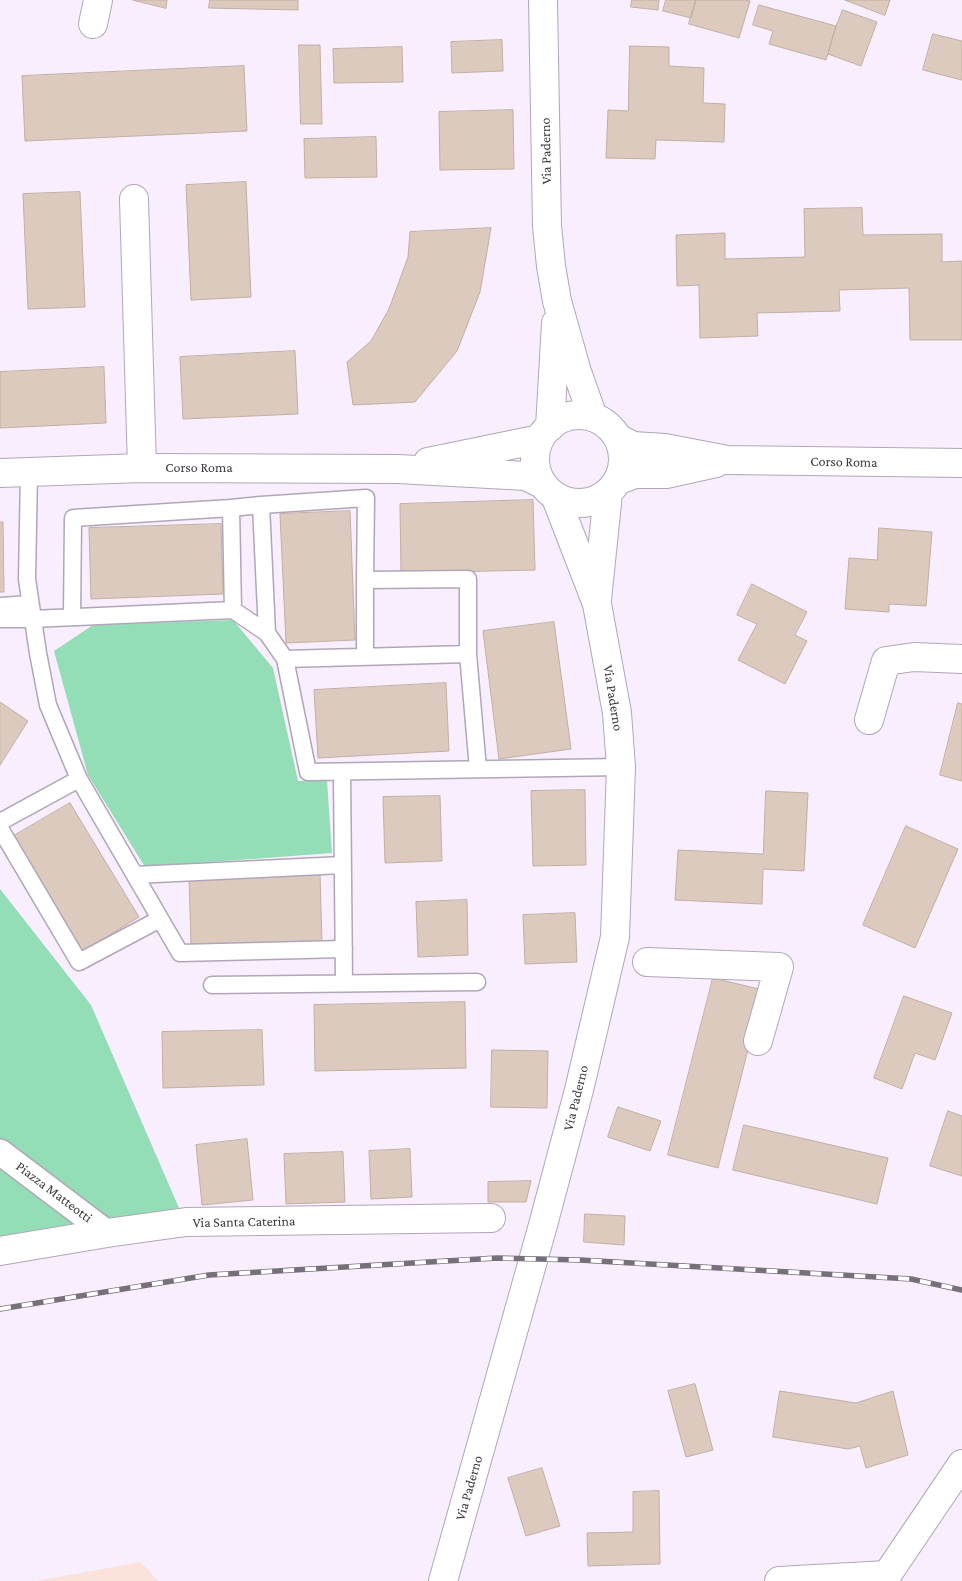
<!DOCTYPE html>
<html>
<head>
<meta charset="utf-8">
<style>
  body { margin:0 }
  canvas { display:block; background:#f8eefd }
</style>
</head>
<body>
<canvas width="962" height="1581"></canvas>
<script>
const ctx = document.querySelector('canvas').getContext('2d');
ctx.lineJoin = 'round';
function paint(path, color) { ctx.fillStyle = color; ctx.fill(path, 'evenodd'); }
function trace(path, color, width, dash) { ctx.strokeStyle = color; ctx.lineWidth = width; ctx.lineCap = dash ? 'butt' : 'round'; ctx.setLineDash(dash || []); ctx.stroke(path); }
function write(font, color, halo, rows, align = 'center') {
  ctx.font = font + ' "Crimson Pro",serif'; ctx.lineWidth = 4.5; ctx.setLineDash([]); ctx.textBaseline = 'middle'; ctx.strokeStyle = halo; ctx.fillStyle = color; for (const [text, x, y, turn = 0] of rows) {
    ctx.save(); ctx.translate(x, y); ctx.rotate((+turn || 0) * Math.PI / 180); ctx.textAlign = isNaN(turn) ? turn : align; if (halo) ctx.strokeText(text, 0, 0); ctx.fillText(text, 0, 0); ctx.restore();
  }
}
paint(new Path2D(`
  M 141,1562 L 158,1581 L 36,1581 Z`), '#fbe2db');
paint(new Path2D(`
  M 233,620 L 273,668 L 298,781 L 327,781 L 332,853 L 145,867 L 88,775 L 54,651 L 93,625 Z
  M 0,889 L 91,1005 L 179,1208 L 30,1236 L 0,1240 Z`), '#93ddb7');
const building = new Path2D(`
  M 133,0 L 167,0 L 166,8 Z
  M 210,0 L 298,0 L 298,10 L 209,8 Z
  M 632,0 L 659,0 L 658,10 L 631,7 Z
  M 666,0 L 696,0 L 691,18 L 663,11 Z
  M 696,0 L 745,0 L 750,1 L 739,38 L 689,24 Z
  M 845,0 L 890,0 L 885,15 Z
  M 759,5 L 836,26 L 826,60 L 769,44 L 773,31 L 753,25 Z
  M 843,10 L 877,22 L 861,66 L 828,54 L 836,26 Z
  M 933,34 L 962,41 L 962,80 L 923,70 Z
  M 502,40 L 503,71 L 452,73 L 451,42 Z
  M 299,45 L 320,45 L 322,124 L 301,124 Z
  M 630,46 L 669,47 L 669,66 L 704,68 L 703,103 L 725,104 L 724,142 L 656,140 L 655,159 L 606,158 L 608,110 L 628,111 Z
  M 402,47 L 403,82 L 334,83 L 333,49 Z
  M 244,66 L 247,131 L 25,141 L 22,76 Z
  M 513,110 L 514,169 L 440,170 L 439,112 Z
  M 376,137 L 377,177 L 305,178 L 304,139 Z
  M 246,182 L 251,297 L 191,300 L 186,185 Z
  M 80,192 L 85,307 L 28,309 L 23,194 Z
  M 862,208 L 863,235 L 942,234 L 942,262 L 962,261 L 962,340 L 910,340 L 909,288 L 839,290 L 840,311 L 757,313 L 758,336 L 700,338 L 699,285 L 677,286 L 676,235 L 725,233 L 725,259 L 805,257 L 804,209 Z
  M 491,228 L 480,292 L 457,351 L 415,402 L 353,405 L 347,362 L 371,341 L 389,309 L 408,257 L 410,232 Z
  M 295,351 L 298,414 L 183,419 L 180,357 Z
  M 104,367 L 106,423 L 0,428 L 0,372 Z
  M 533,500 L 535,570 L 401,573 L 400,504 Z
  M 350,511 L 355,640 L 286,643 L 280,514 Z
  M 0,522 L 3,522 L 4,592 L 0,592 Z
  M 221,524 L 223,594 L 91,599 L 89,528 Z
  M 879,528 L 932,532 L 926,606 L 889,604 L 889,612 L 845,609 L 849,558 L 877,560 Z
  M 752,584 L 807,612 L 795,635 L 807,641 L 785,684 L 738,660 L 757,624 L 737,615 Z
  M 554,622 L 571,749 L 499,759 L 483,631 Z
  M 446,683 L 449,751 L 318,758 L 314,690 Z
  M 0,702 L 28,721 L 0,765 Z
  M 958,703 L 962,704 L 962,781 L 940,775 Z
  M 585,790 L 586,865 L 533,866 L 531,791 Z
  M 766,791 L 808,793 L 804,871 L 763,869 L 762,904 L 675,900 L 678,850 L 763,854 Z
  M 440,796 L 442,861 L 385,863 L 383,797 Z
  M 70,803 L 139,917 L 82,952 L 12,837 Z
  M 906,826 L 958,849 L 915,948 L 863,925 Z
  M 320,874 L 322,942 L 191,945 L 189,878 Z
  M 467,900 L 468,955 L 418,957 L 416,902 Z
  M 575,913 L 577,962 L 525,964 L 523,915 Z
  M 713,978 L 763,990 L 718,1168 L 668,1155 Z
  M 904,996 L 952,1013 L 935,1060 L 915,1053 L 902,1089 L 874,1078 Z
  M 465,1002 L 466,1068 L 315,1071 L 314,1005 Z
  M 262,1030 L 264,1085 L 163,1088 L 162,1032 Z
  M 492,1050 L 548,1051 L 547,1108 L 491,1107 Z
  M 618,1107 L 661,1121 L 650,1151 L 608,1137 Z
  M 948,1111 L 962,1116 L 962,1176 L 930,1166 Z
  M 744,1125 L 888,1158 L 877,1204 L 733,1170 Z
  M 247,1139 L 253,1200 L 202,1205 L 196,1145 Z
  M 410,1149 L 412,1197 L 371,1199 L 369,1151 Z
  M 343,1152 L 345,1202 L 286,1204 L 284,1154 Z
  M 531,1181 L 526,1202 L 488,1202 L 488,1182 Z
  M 585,1214 L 625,1216 L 624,1245 L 584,1242 Z
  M 695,1384 L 713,1450 L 686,1457 L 668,1391 Z
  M 780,1391 L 856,1403 L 893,1391 L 908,1455 L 866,1468 L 860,1446 L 848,1449 L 773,1437 Z
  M 542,1468 L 560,1526 L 526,1536 L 508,1478 Z
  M 659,1491 L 660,1564 L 588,1566 L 587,1533 L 633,1532 L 633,1492 Z`);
paint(building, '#ddcabe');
trace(building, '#c1afa3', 1);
const service = new Path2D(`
  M 261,505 L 366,498 L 365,580
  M 0,606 L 30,604
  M 233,610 L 267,633
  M 72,617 L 73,518 L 231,508
  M 0,619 L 32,619 L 233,610 L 231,508 L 261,505 L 267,633 L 285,659 L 308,772 L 621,767
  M 365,657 L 365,580 L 468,579 L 468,654
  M 285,659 L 468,654 L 478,769
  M 342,772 L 344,983
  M 79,779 L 180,953 L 344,949
  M 0,822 L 79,779 L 48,705 L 38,653 L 27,579 L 29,472
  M 0,824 L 1,830 L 79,962 L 160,919
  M 135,875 L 343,865
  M 212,985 L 477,982`);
const pedestrian = new Path2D(`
  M 0,1152 L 107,1233`);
const minor = new Path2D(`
  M 93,24 L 98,0
  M 134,199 L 142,468
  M 869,720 L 886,661 L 914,657 L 962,659
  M 647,962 L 779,967 L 758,1041
  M 0,1251 L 107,1233 L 186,1222 L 491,1218
  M 779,1581 L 887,1575 L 962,1464`);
const tertiary = new Path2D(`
  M 543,0 L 547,226 L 551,266 L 557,301 L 577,372 L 593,417
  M535 459a44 44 0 1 1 88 0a44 44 0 1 1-88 0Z
  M 550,427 L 556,323
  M 618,438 L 633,446 L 665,448 L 727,460 L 962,463
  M 428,462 L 540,439
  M 0,473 L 142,468 L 398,469 L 526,476 L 542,484
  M 619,480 L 635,474 L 666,474 L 716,463
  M 597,600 L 608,493
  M 443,1581 L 543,1225 L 579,1090 L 615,937 L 621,767 L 617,713 L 597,604 L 556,498`);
trace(service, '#b1a6b7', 19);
trace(pedestrian, '#b1a6b7', 28);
trace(minor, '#b1a6b7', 30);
trace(tertiary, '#b1a6b7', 30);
trace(service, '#fff', 16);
trace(pedestrian, '#fff', 25);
trace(minor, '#fff', 28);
trace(tertiary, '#fff', 28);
const rail = new Path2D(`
  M 0,1309 L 209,1275 L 497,1258 L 580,1260 L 911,1279 L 962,1290`);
trace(rail, '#77707a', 5.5);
trace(rail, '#fff', 4, [11]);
write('14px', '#3e3940', '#fff', [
  ["Via Paderno",546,151,-91],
  ["Corso Roma",844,462,1],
  ["Corso Roma",199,468],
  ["Via Paderno",613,698,81],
  ["Via Paderno",576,1098,-76],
  ["Piazza Matteotti",54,1192,37],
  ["Via Santa Caterina",244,1222,-1],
  ["Via Paderno",469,1488,-74]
]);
</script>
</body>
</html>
